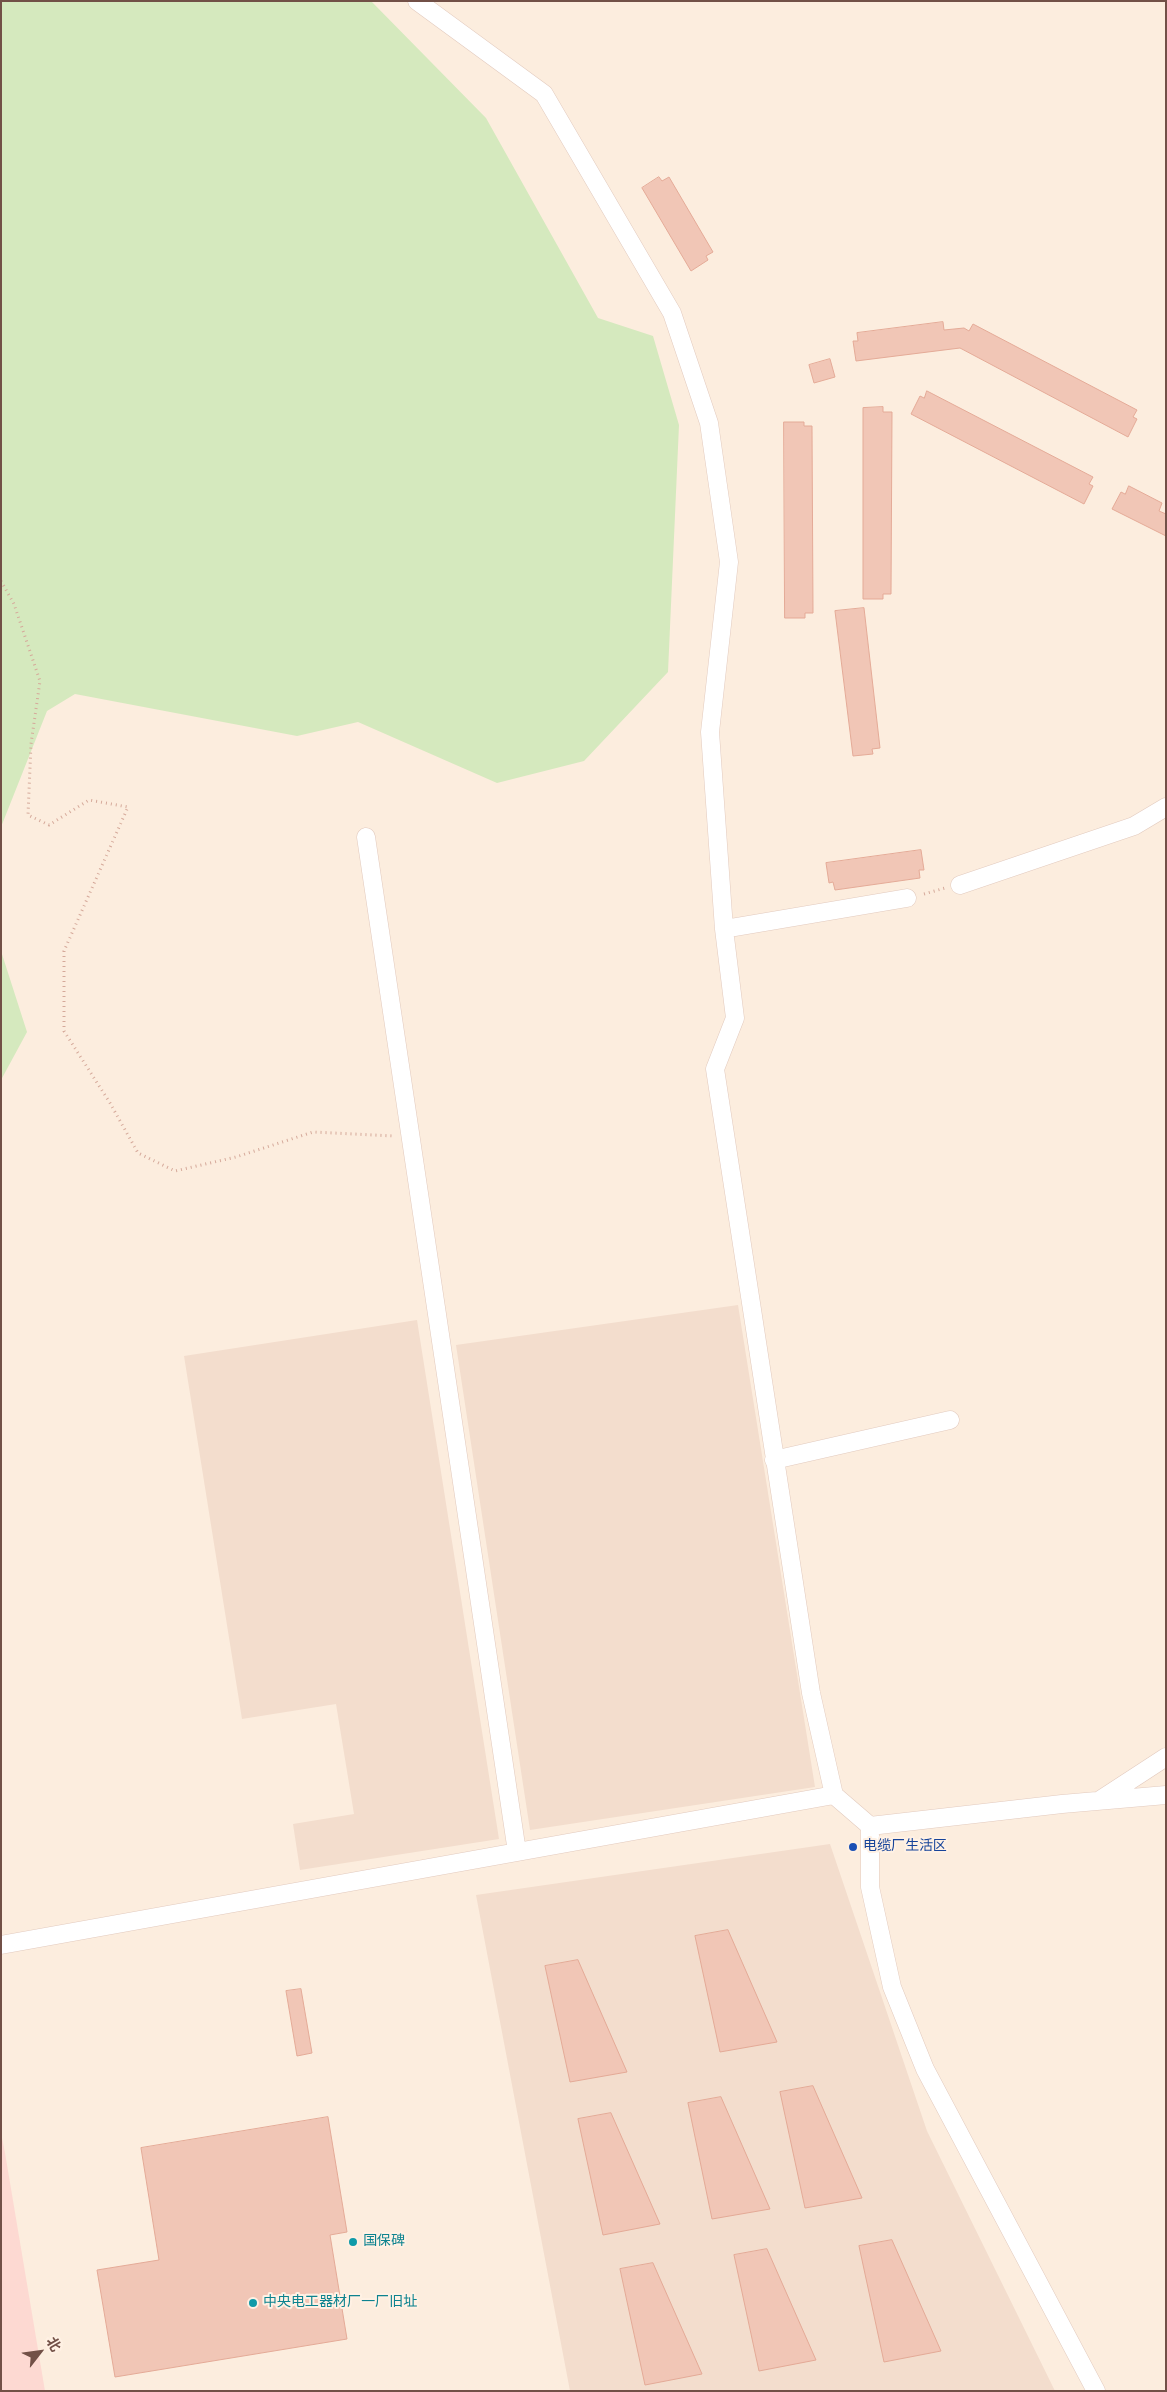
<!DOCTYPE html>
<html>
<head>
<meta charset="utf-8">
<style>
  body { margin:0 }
  #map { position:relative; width:1167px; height:2392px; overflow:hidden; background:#fcedde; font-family:"Source Sans 3","Noto Sans SC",sans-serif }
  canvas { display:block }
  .frame { position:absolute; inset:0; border:2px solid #725047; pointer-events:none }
  .north { position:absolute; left:15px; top:2327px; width:50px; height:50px; -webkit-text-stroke:4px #fff1e4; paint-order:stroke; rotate:60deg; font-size:14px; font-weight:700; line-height:20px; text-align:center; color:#725047 }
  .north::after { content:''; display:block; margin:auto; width:18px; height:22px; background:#725047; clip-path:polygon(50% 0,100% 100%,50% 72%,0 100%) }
</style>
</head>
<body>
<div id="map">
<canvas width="1167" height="2392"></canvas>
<div class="frame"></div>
<div class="north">北</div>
</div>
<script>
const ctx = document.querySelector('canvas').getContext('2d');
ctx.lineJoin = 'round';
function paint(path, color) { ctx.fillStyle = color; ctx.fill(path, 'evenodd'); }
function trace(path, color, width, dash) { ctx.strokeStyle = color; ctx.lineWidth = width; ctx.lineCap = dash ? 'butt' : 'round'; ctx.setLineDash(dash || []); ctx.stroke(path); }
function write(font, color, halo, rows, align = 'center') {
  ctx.font = font + ' "Source Sans 3","Noto Sans SC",sans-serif'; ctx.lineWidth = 4; ctx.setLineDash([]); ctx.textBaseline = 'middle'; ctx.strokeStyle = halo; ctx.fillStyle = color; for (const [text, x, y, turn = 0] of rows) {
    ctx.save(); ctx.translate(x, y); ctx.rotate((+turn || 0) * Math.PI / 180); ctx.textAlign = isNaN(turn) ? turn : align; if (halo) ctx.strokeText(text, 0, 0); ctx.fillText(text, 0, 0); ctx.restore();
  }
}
paint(new Path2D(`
  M 738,1305 L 815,1787 L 530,1830 L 456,1345 Z
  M 417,1320 L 499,1839 L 300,1870 L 293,1824 L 354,1814 L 336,1704 L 242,1719 L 184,1356 Z
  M 830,1844 L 927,2131 L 1055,2391 L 570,2391 L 476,1895 Z`), '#f3ddcd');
paint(new Path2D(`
  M 1,2133 L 5,2153 L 45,2391 L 1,2391 Z`), '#fdd9d2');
paint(new Path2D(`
  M 1,1 L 371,1 L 486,118 L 598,318 L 653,336 L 679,425 L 668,672 L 584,761 L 497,783 L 358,722 L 297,736 L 75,694 L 47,711 L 1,827 Z
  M 1,951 L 27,1032 L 1,1080 Z`), '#d5e9be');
const building = new Path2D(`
  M 659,177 L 662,181 L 669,177 L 713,252 L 706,256 L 708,260 L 691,271 L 642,188 Z
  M 943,322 L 944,330 L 964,328 L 969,331 L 973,324 L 1137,410 L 1133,417 L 1137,419 L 1128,437 L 960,348 L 856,361 L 853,341 L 858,341 L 857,333 Z
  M 830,359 L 835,377 L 814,383 L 809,365 Z
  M 927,391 L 1093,477 L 1089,484 L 1093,486 L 1084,504 L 911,414 L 920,396 L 924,398 Z
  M 883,407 L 883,412 L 892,412 L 891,594 L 883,594 L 883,599 L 863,599 L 863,408 Z
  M 784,422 L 804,422 L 804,426 L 812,426 L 813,613 L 805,613 L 805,618 L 785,618 Z
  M 1129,486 L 1162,503 L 1159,511 L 1166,514 L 1166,536 L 1112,509 L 1121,492 L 1125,494 Z
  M 864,608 L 880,748 L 872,749 L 873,754 L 853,756 L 835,611 Z
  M 921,850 L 924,870 L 919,870 L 920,878 L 835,890 L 833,882 L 829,883 L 826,863 Z
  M 728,1930 L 777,2042 L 720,2052 L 695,1936 Z
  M 578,1960 L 627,2072 L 570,2082 L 545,1966 Z
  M 301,1989 L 312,2053 L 297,2056 L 286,1991 Z
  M 813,2086 L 862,2198 L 805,2208 L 780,2092 Z
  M 721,2097 L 770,2209 L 712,2219 L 688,2103 Z
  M 611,2113 L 660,2224 L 603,2235 L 578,2119 Z
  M 328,2117 L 347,2232 L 330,2235 L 347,2339 L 115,2377 L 97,2270 L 159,2260 L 141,2148 Z
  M 892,2240 L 941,2351 L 884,2362 L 859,2246 Z
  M 767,2249 L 816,2360 L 759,2371 L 734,2255 Z
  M 653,2263 L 702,2374 L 645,2385 L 620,2269 Z`);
paint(building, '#f1c6b6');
trace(building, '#e4aa97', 1);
const minor = new Path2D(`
  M 417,1 L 544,94 L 672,313 L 709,423 L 729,562 L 710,732 L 724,929 L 735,1018 L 715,1069 L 811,1693 L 834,1795 L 870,1826 L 1062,1804 L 1166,1795
  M 366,837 L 517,1852
  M 960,885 L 1134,826 L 1166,807
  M 724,929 L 907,898
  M 774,1460 L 950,1420
  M 1100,1800 L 1166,1757
  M 870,1826 L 870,1887 L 892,1987 L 925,2069 L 1096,2391
  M 1,1945 L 834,1795`);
trace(minor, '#e2cabe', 19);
trace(new Path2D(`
  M 1,581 L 14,604 L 40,681 L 31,744 L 28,815 L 49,825 L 89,800 L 128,807 L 64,951 L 64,1031 L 110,1103 L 138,1153 L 175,1171 L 236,1157 L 313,1132 L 394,1136
  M 924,894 L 945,888`), '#d5a99a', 3, [1, 4]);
trace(minor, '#fff', 18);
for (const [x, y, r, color] of [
  [853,1847,5,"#1a4fb4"],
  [353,2242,5,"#0f9aa8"],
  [253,2303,5,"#0f9aa8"]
]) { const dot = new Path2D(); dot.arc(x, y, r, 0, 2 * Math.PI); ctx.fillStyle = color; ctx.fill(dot); trace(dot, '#fff1e4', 2); }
write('14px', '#164399', '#fff1e4', [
  ["电缆厂生活区",863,1847]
], 'left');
write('14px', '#0d838f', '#fff1e4', [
  ["国保碑",363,2242],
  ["中央电工器材厂一厂旧址",263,2303]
], 'left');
</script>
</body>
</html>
